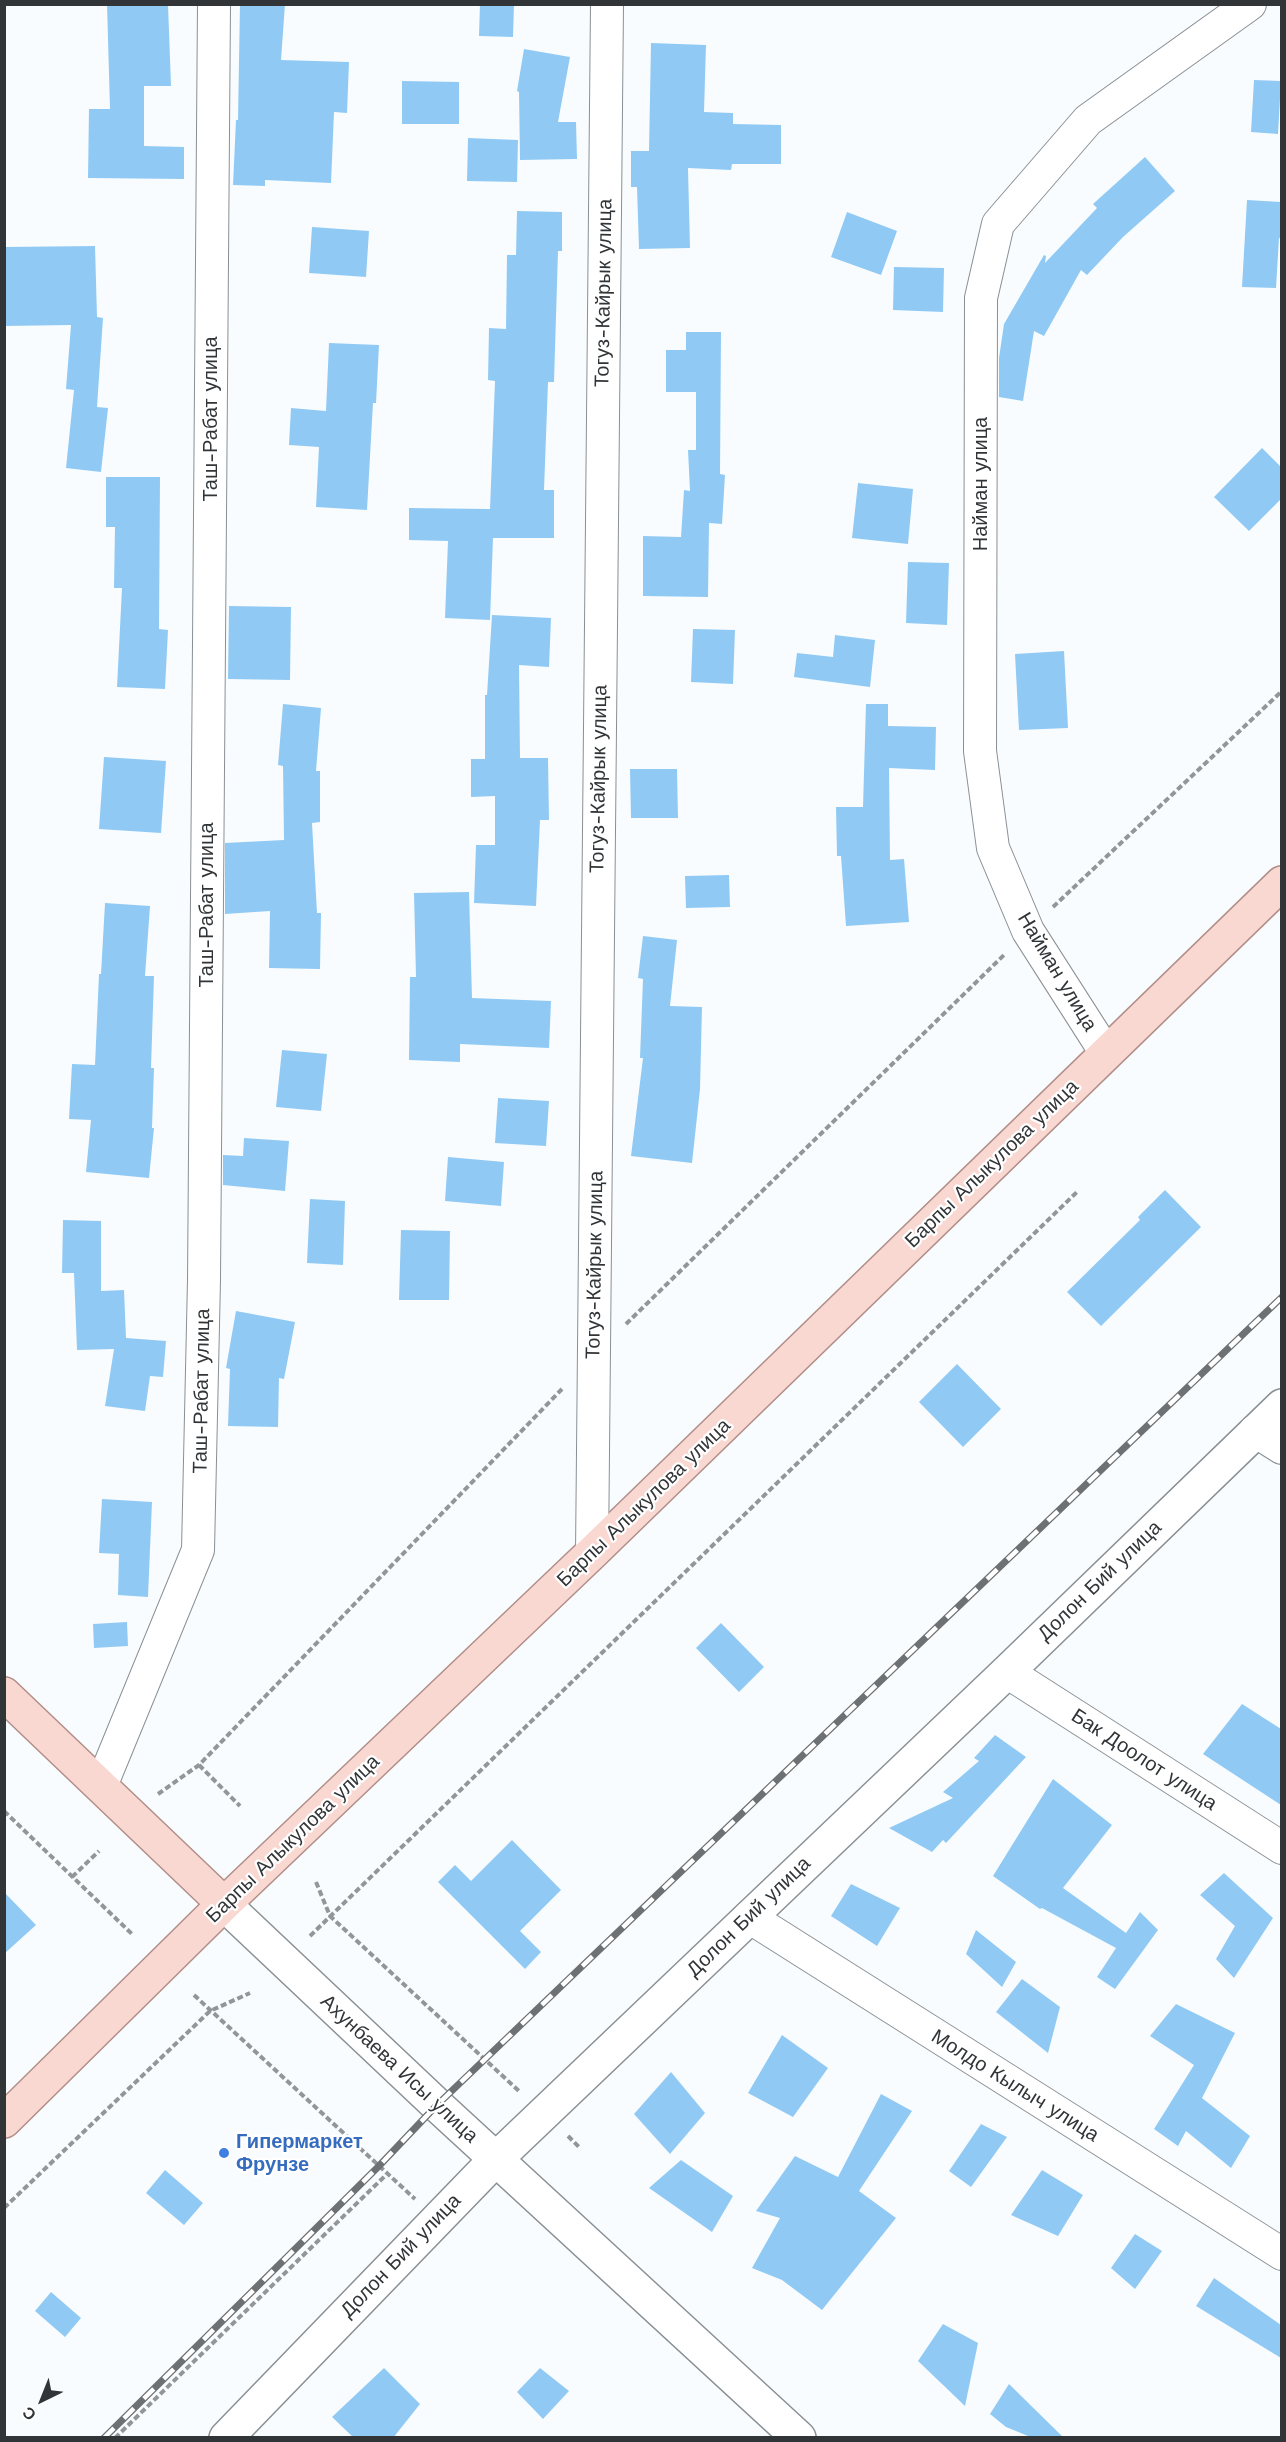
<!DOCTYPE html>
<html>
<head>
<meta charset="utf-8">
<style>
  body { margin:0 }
  #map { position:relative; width:1286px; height:2442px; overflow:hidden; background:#f9fcfe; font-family:"Work Sans",sans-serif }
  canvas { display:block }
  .frame { position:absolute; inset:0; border:6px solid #323537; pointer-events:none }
  .north { position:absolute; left:12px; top:2370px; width:60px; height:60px; -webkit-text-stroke:4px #fff; paint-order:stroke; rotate:223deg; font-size:16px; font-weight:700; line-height:24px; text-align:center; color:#323537 }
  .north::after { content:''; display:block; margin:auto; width:21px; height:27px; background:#323537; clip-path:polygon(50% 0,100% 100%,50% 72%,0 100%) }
</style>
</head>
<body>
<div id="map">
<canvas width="1286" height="2442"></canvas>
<div class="frame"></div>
<div class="north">С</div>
</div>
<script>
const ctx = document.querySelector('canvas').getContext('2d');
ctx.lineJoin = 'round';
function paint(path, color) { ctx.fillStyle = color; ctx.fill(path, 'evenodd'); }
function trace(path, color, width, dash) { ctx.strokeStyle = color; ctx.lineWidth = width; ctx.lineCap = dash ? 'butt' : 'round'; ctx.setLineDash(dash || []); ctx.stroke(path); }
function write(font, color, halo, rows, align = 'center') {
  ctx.font = font + ' "Work Sans",sans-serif'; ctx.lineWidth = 4.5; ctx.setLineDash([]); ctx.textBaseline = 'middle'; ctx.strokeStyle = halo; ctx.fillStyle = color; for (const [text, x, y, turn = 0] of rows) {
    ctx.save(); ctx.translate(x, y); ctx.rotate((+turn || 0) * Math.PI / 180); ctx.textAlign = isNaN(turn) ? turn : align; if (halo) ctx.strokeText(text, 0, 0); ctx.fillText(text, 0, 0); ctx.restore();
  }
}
paint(new Path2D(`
  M 107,4 L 168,4 L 171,86 L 144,86 L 144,146 L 184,147 L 184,179 L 88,178 L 89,109 L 110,109 Z
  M 240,4 L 285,4 L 281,60 L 349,62 L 347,113 L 334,112 L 331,183 L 265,180 L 265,186 L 233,185 L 236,120 L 238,120 Z
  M 480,4 L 514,4 L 513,37 L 479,36 Z
  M 651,43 L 706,45 L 704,112 L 733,113 L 733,124 L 781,125 L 781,164 L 732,164 L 731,170 L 688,168 L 690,248 L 639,249 L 637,187 L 631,187 L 631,151 L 649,151 Z
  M 524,49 L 570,57 L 558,122 L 576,122 L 577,159 L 520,160 L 519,92 L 517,91 Z
  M 1254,80 L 1281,81 L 1278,134 L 1251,132 Z
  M 402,81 L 459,82 L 459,124 L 402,124 Z
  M 468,138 L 518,140 L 517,182 L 467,181 Z
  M 1145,157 L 1175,191 L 1123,237 L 1087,275 L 1081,270 L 1044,336 L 1034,331 L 1023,401 L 999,397 L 999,358 L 1004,324 L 1044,255 L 1046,256 L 1045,263 L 1097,208 L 1093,204 Z
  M 1247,200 L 1281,202 L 1281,239 L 1279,238 L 1276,288 L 1242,287 Z
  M 517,211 L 562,212 L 562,251 L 558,251 L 554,382 L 548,382 L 544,490 L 554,490 L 554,538 L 493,538 L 490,620 L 445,618 L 448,541 L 409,540 L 409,508 L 490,509 L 495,381 L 488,380 L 489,328 L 506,329 L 507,255 L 516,255 Z
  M 847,212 L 897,231 L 881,275 L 831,257 Z
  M 312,227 L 369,231 L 366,277 L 309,273 Z
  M 95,246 L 97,317 L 103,318 L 97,407 L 108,408 L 101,472 L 66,468 L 74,390 L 66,389 L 71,325 L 4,326 L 4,247 Z
  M 894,267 L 944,268 L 943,312 L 893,310 Z
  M 686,332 L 721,332 L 720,474 L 725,475 L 722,524 L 709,523 L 708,597 L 643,596 L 643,536 L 681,537 L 684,490 L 690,491 L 688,450 L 696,450 L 696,392 L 666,392 L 666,350 L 686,350 Z
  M 329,343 L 379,345 L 376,403 L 373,403 L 367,510 L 316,507 L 319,447 L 289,445 L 291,408 L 326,411 Z
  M 1262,448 L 1281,467 L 1281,499 L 1249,531 L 1214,497 Z
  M 106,477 L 160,477 L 159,629 L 168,630 L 165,689 L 117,687 L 122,588 L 114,588 L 115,527 L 106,527 Z
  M 858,483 L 913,489 L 908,544 L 852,538 Z
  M 908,562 L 949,563 L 947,625 L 906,623 Z
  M 229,606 L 291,607 L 290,680 L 228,679 Z
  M 492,615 L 551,618 L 549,667 L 519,665 L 520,758 L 548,758 L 549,820 L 540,820 L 536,906 L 474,903 L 476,845 L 495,845 L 495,796 L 471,797 L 471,759 L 485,759 L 485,695 L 487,695 Z
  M 693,629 L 735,630 L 733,684 L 691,682 Z
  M 835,635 L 875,640 L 870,687 L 794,677 L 797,653 L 833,657 Z
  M 1064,651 L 1068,728 L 1019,730 L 1015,654 Z
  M 283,704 L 321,708 L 316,771 L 320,771 L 320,822 L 312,823 L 317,913 L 321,913 L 320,969 L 269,968 L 270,911 L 225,914 L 225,843 L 284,840 L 283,766 L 278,765 Z
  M 866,704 L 888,704 L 888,726 L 936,727 L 935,770 L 889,768 L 890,860 L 904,859 L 909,922 L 846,926 L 841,856 L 837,856 L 836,807 L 863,807 Z
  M 104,757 L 166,761 L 161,833 L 99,829 Z
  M 630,769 L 677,769 L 678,818 L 631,818 Z
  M 729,875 L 730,907 L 686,908 L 685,876 Z
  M 469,892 L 472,998 L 551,1001 L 549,1048 L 460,1044 L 460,1062 L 409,1060 L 410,977 L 416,977 L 414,893 Z
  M 105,903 L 150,906 L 145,976 L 154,976 L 151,1068 L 154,1068 L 152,1128 L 154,1128 L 149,1178 L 86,1172 L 91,1120 L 69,1119 L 72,1064 L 95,1065 L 99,974 L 101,974 Z
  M 643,936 L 677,940 L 670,1006 L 702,1007 L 700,1089 L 692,1163 L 631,1156 L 643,1058 L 640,1058 L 643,979 L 638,978 Z
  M 282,1050 L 327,1054 L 321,1111 L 276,1107 Z
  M 498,1098 L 549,1101 L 546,1146 L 495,1143 Z
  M 244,1138 L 289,1141 L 285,1191 L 223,1185 L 223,1155 L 243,1156 Z
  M 448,1157 L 504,1162 L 501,1206 L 445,1201 Z
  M 1165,1190 L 1201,1227 L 1101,1326 L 1067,1292 L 1140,1220 L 1138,1217 Z
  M 310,1199 L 345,1201 L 343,1265 L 307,1263 Z
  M 63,1220 L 101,1221 L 101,1291 L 124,1290 L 126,1338 L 166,1341 L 163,1377 L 150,1376 L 145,1411 L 105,1406 L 114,1349 L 77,1350 L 74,1273 L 62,1273 Z
  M 401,1230 L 450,1231 L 449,1300 L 399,1300 Z
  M 236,1311 L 295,1322 L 284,1379 L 279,1378 L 278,1427 L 228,1426 L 230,1369 L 226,1368 Z
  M 957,1364 L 1001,1409 L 963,1447 L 919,1402 Z
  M 102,1499 L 152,1502 L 148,1597 L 118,1595 L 119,1554 L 99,1553 Z
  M 127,1622 L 128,1646 L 94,1648 L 93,1624 Z
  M 721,1623 L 764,1667 L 739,1692 L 696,1648 Z
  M 1242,1704 L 1281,1729 L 1281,1805 L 1203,1754 Z
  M 995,1735 L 1026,1757 L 946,1843 L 943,1840 L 932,1852 L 889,1828 L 953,1798 L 943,1792 L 979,1761 L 974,1758 Z
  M 1053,1779 L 1112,1825 L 1063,1888 L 1126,1933 L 1140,1912 L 1158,1930 L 1115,1989 L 1097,1977 L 1116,1948 L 1042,1908 L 1040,1909 L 993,1876 Z
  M 512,1840 L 561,1890 L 520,1931 L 541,1952 L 525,1969 L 438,1882 L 455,1865 L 471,1881 Z
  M 1224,1873 L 1273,1918 L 1234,1978 L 1216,1959 L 1235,1926 L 1200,1895 Z
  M 851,1884 L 900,1908 L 877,1946 L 831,1916 Z
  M 4,1892 L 36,1925 L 4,1954 Z
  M 976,1930 L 1016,1962 L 1002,1987 L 966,1954 Z
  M 1022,1979 L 1060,2007 L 1048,2053 L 996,2012 Z
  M 1176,2004 L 1235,2033 L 1202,2098 L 1250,2136 L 1231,2168 L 1186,2131 L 1178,2146 L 1154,2129 L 1194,2065 L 1150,2036 Z
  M 782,2035 L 828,2068 L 793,2117 L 748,2093 Z
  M 671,2072 L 705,2113 L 670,2154 L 634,2114 Z
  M 881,2094 L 912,2111 L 859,2191 L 896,2218 L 822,2310 L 782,2280 L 752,2268 L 780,2218 L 756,2211 L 795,2156 L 838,2177 Z
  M 981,2124 L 1007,2137 L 971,2187 L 949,2171 Z
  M 681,2160 L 733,2196 L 712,2232 L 649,2188 Z
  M 165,2170 L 203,2203 L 184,2225 L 146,2193 Z
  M 1042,2170 L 1083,2195 L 1058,2236 L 1011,2215 Z
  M 1135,2234 L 1162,2251 L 1135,2289 L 1111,2268 Z
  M 1214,2278 L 1281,2325 L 1281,2358 L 1196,2306 Z
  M 51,2292 L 81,2318 L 65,2337 L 35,2311 Z
  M 943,2324 L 978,2343 L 965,2406 L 918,2361 Z
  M 384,2368 L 420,2404 L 393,2438 L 354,2438 L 332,2417 Z
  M 540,2368 L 569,2391 L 543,2419 L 517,2392 Z
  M 1009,2384 L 1064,2438 L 1033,2438 L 1006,2427 L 990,2414 Z`), '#90caf4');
const street = new Path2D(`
  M 1106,1053 L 1028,931 L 993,848 L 980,751 L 981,298 L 998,224 L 1088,120 L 1250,4
  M 1255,1431 L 1282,1448
  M 592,1553 L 607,4
  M 1007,1672 L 1282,1848
  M 101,1786 L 198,1550 L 204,1280 L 214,4
  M 749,1917 L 1282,2254`);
const secondary = new Path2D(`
  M 224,1904 L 437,2105 L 799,2438
  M 226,2438 L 496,2159 L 1007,1672 L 1282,1406`);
const primary = new Path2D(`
  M 4,1694 L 224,1904
  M 4,2121 L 224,1904 L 592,1553 L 1282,883`);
trace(street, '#899095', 34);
trace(secondary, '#899095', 36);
trace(primary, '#b18e88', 36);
trace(new Path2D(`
  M 1053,907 L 1282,691
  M 626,1324 L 1005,954
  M 199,1765 L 240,1806
  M 158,1794 L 199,1765 L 562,1389
  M 4,1811 L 133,1935
  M 72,1877 L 99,1851
  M 316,1882 L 330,1916 L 520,2092
  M 310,1936 L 1078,1191
  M 194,1995 L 415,2199
  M 568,2136 L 579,2147
  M 4,2208 L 210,2011 L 250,1993
  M 115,2438 L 387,2174`), '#939698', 4, [6, 3]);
trace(street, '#fff', 32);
trace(secondary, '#fff', 33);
trace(primary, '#f9d8d2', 33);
const rail = new Path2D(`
  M 104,2438 L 378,2167 L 437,2105 L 1282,1297`);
trace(rail, '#6e7173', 7);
trace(rail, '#fff', 4.5, [14]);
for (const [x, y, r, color] of [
  [224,2153,6,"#3f7fe0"]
]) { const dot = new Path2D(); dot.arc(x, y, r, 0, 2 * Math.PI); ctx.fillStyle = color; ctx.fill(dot); trace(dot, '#fff', 2); }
write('20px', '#323537', '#fff', [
  ["Тогуз-Кайрык улица",604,293,-89],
  ["Таш-Рабат улица",211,419,-90],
  ["Найман улица",981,484,-90],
  ["Тогуз-Кайрык улица",599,779,-89],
  ["Таш-Рабат улица",207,905,-90],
  ["Найман улица",1057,972,59],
  ["Барпы Алыкулова улица",992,1164,-44],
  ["Тогуз-Кайрык улица",595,1265,-89],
  ["Таш-Рабат улица",202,1391,-89],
  ["Барпы Алыкулова улица",644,1503,-44],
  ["Долон Бий улица",1100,1581,-44],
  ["Бак Доолот улица",1144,1760,33],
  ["Барпы Алыкулова улица",293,1839,-44],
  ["Долон Бий улица",749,1917,-44],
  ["Ахунбаева Исы улица",399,2069,43],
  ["Молдо Кылыч улица",1015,2086,32],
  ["Долон Бий улица",401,2256,-46]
]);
write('bold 20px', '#366cbe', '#fff', [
  ["Гипермаркет",236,2142],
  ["Фрунзе",236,2165]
], 'left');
</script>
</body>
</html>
